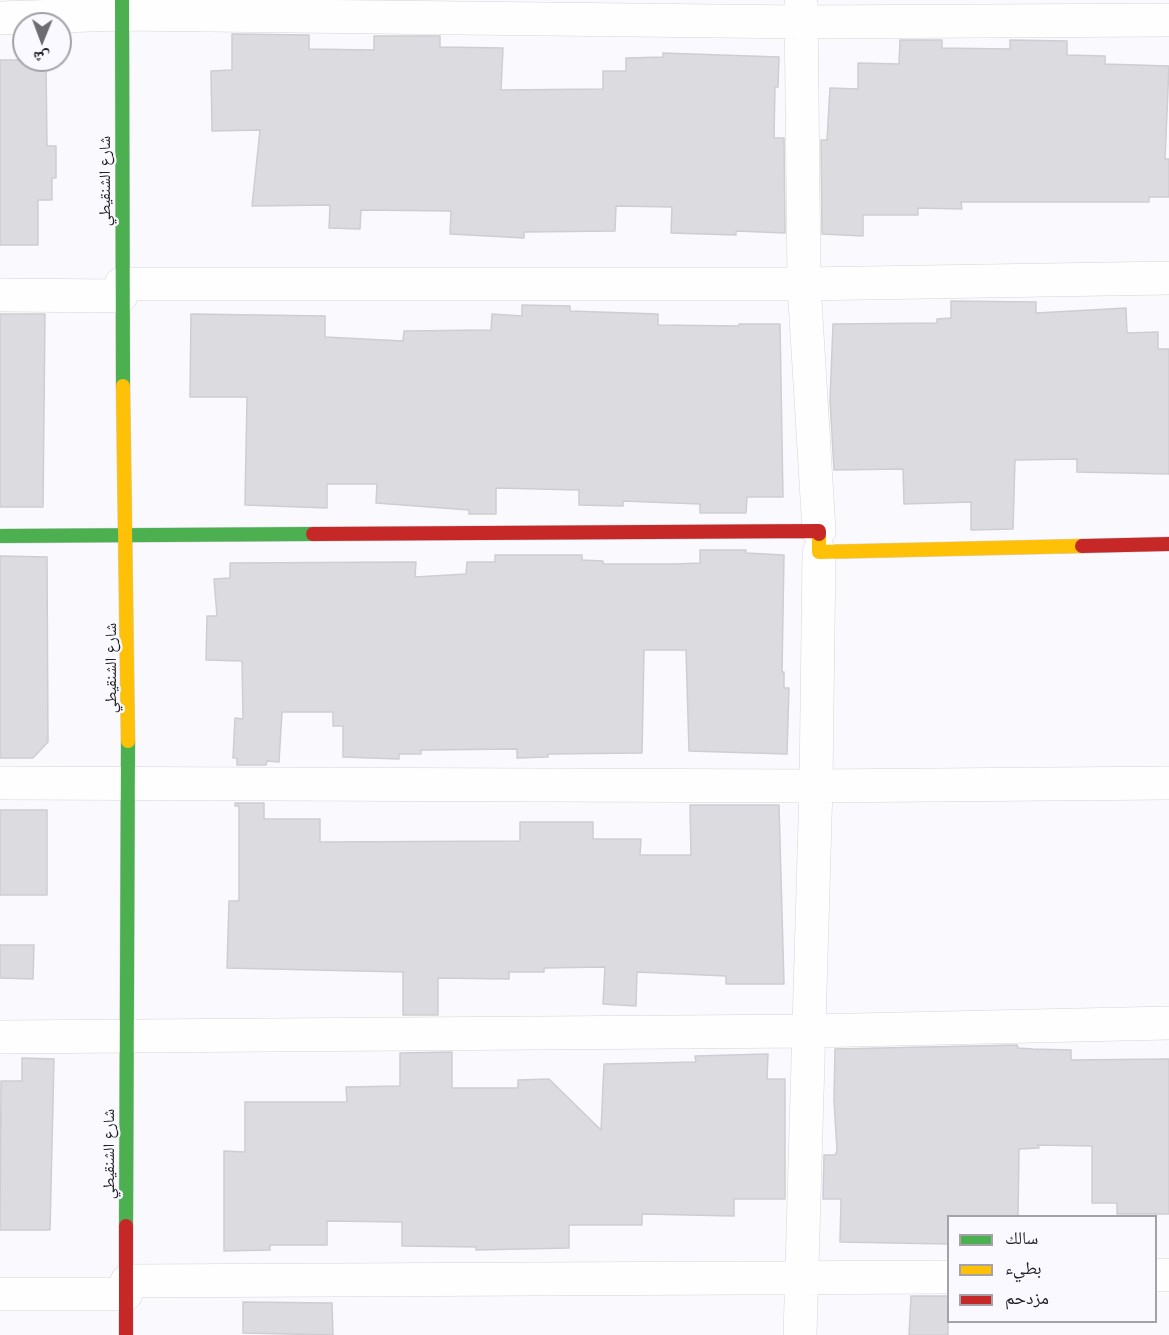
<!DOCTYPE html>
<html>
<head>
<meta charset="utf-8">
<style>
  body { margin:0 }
  #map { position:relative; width:1169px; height:1335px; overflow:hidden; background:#fafafe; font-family:"Libre Baskerville","Noto Naskh Arabic",serif }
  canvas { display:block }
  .legend { position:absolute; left:947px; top:1215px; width:210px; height:108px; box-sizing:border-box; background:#f9f9ff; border:2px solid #a2a2a8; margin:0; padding:8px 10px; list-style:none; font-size:18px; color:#202025 }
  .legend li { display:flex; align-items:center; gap:12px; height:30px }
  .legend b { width:30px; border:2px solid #a2a2a8 }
  .north { position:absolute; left:12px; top:12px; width:60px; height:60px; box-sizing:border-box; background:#f9f9ff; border:2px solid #a2a2a8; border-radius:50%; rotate:181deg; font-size:16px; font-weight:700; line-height:24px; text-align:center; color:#202025 }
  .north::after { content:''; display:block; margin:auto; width:21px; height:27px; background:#6c6c71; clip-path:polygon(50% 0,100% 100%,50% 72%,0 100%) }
</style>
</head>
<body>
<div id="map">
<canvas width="1169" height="1335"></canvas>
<ul class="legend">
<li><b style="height:8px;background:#4caf50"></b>سالك</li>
<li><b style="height:8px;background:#ffc107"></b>بطيء</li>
<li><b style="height:8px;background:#c62828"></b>مزدحم</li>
</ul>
<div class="north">ش</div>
</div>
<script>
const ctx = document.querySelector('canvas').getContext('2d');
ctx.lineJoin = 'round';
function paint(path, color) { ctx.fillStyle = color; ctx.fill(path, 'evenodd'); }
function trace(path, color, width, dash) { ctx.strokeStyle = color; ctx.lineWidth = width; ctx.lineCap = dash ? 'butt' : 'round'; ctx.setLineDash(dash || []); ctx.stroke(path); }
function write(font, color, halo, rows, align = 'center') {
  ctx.font = font + ' "Libre Baskerville","Noto Naskh Arabic",serif'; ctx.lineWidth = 4.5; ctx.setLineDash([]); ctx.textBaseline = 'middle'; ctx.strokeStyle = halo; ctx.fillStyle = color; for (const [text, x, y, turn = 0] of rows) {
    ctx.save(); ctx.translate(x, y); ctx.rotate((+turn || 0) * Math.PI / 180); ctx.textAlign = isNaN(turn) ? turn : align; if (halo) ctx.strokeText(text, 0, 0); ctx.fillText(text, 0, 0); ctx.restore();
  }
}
const building = new Path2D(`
  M 232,34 L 309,35 L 309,49 L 374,50 L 374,36 L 440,36 L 440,47 L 503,48 L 501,90 L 603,89 L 603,71 L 626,71 L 626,58 L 663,57 L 663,53 L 779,57 L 778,87 L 775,87 L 774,138 L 784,138 L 785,233 L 736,231 L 736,235 L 671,233 L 672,207 L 616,206 L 615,231 L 524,232 L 524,238 L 450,234 L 451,211 L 361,210 L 360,229 L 329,228 L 330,205 L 252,206 L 260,130 L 212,131 L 211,71 L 232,70 Z
  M 900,40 L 942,40 L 942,48 L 1010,49 L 1010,40 L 1067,41 L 1067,55 L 1105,56 L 1105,64 L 1169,66 L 1165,159 L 1169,159 L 1169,197 L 1149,197 L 1149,202 L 961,202 L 962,209 L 918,208 L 918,215 L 863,215 L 863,236 L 822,234 L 821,140 L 827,140 L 830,88 L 858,89 L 858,63 L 899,64 Z
  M 0,60 L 46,60 L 47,146 L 56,146 L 56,178 L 52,178 L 52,200 L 38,200 L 38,245 L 0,245 Z
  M 951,301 L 1036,302 L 1036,313 L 1126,308 L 1127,333 L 1158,332 L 1158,349 L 1169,349 L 1169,474 L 1077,472 L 1077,459 L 1015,460 L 1013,529 L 971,530 L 971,502 L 904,504 L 903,469 L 834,470 L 830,400 L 833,324 L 937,323 L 937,319 L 951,318 Z
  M 522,305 L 570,306 L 570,311 L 658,314 L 658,325 L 739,326 L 739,324 L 780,324 L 783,497 L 747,497 L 746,513 L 700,513 L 700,504 L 623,501 L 623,506 L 579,505 L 579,490 L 496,488 L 496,514 L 469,514 L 469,510 L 376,503 L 377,484 L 327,484 L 327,508 L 245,505 L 247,397 L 190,397 L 191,314 L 325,316 L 325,337 L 403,341 L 404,331 L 491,330 L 492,314 L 522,316 Z
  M 0,314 L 45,314 L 43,507 L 0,507 Z
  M 700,550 L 746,550 L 746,553 L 784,555 L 782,672 L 784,672 L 784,688 L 789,688 L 787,754 L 689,751 L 686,650 L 644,650 L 642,753 L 548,754 L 548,757 L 517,758 L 517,749 L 421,750 L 421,754 L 399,754 L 399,759 L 343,757 L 343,726 L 333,726 L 333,712 L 282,712 L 279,762 L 267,761 L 266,765 L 237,765 L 237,758 L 233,758 L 235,718 L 243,719 L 242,661 L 206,660 L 207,616 L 217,616 L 214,579 L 230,578 L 230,563 L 416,562 L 415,577 L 466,574 L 467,562 L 495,562 L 495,555 L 582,555 L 582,560 L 603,561 L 603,564 L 674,564 L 700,563 Z
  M 0,556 L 47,557 L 48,742 L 33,758 L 0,758 Z
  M 235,803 L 264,803 L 264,819 L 320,819 L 320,842 L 520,841 L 520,822 L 593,822 L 593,839 L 641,839 L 640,855 L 691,855 L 690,805 L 779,805 L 784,984 L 726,984 L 726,976 L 637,972 L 636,1006 L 603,1004 L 605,967 L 544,968 L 544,972 L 509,972 L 509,979 L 438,978 L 438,1015 L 403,1015 L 403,972 L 227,968 L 229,901 L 239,901 L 239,806 L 235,806 Z
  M 0,810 L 47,810 L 47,895 L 0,895 Z
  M 0,945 L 34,945 L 33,979 L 0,978 Z
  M 1017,1045 L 1018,1048 L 1033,1049 L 1071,1050 L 1071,1060 L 1169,1059 L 1169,1214 L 1117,1214 L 1117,1203 L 1092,1203 L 1092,1146 L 1038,1145 L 1039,1148 L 1019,1149 L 1018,1216 L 948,1216 L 948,1244 L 840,1242 L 841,1199 L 823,1199 L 824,1155 L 835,1155 L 837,1151 L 834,1100 L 835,1049 Z
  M 452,1052 L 452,1088 L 518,1088 L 518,1080 L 549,1079 L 601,1130 L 604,1064 L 696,1062 L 695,1056 L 768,1054 L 767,1079 L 785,1079 L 785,1199 L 734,1199 L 734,1216 L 642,1214 L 642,1225 L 569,1225 L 569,1248 L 476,1250 L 476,1247 L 402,1246 L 402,1222 L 327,1221 L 327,1245 L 270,1245 L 270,1250 L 224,1251 L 224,1151 L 245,1152 L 245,1102 L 347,1102 L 346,1087 L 400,1086 L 400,1053 Z
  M 22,1058 L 54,1059 L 50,1230 L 0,1230 L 1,1081 L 22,1081 Z
  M 911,1296 L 948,1296 L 948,1335 L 909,1335 Z
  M 243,1302 L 332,1303 L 333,1335 L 243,1333 Z`);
paint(building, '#dcdce0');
trace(building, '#cdcdd2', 1.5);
const street = new Path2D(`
  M 801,2 L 804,284 L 819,531
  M 0,18 L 122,14 L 802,22 L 1169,20
  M 121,284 L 804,284 L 1169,278
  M 0,295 L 121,296
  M 0,783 L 816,786 L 1169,783
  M 0,1037 L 809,1031 L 1169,1023
  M 1156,1275 L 1169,1275
  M 127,1281 L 948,1277
  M 0,1294 L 126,1294
  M 800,1335 L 816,786 L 819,552`);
const fast = new Path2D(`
  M 122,0 L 123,386
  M 0,536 L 313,534
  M 126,1226 L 128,741`);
const slow = new Path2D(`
  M 123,386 L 128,741
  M 819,534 L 819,552 L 1082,546`);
const jam = new Path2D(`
  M 313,534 L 819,531 L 819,534
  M 1082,546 L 1169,544
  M 126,1226 L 126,1335`);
trace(street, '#d5d5d9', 34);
trace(fast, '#d5d5d9', 15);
trace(slow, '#d5d5d9', 15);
trace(jam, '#d5d5d9', 15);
trace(street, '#fefeff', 33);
trace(fast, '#4caf50', 14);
trace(slow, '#ffc107', 14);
trace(jam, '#c62828', 14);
write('16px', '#202025', '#f9f9ff', [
  ["شارع الشنقيطي",105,181,-90],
  ["شارع الشنقيطي",111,668,-90],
  ["شارع الشنقيطي",109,1154,-90]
]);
</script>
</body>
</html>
